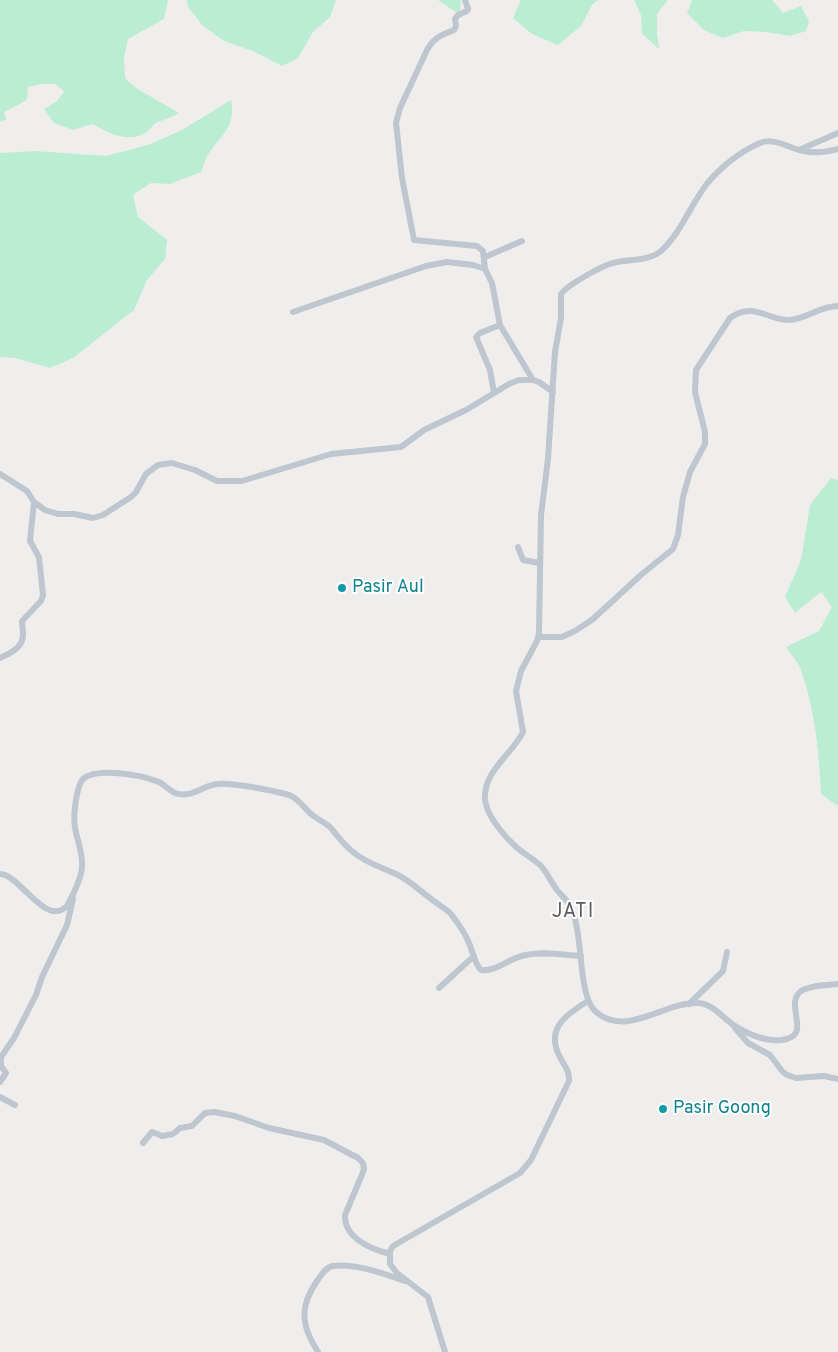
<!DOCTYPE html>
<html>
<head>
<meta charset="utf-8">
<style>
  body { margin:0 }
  canvas { display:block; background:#f0eded }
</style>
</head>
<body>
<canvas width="838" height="1352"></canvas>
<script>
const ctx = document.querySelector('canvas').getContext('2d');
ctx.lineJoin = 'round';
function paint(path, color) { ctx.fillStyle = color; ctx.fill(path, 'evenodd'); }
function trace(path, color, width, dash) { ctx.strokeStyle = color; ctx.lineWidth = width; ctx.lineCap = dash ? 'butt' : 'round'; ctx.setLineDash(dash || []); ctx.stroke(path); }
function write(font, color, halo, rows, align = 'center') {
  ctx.font = font + ' Overpass,sans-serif'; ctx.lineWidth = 4; ctx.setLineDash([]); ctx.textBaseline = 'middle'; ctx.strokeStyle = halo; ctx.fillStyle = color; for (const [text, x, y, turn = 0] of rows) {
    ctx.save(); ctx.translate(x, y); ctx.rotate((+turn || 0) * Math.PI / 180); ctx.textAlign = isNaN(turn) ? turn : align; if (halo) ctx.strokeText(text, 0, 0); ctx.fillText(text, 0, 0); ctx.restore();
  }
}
paint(new Path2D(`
  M 0,0 L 168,0 L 164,19 L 128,39 L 124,58 L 125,78 L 136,88 L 179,113 C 172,117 165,119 158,122 C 152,124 149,132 143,134 C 125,143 108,132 92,124 L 73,130 L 54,123 L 44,109 L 56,102 L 64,92 L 56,84 L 41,84 L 28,87 L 27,100 L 4,112 L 6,120 L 0,121 Z
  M 187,0 L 336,0 L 330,17 L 313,32 L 298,58 L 282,66 L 253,51 L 224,41 L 203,26 L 188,7 Z
  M 438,0 L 461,0 L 460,15 Z
  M 521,0 L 598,0 L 592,5 L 581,26 L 558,45 L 532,34 L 513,18 Z
  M 634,0 L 668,0 L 657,14 L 657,32 L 659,49 L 642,34 L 641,15 Z
  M 692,0 L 772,0 L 783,13 L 801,6 L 809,21 L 806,31 L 790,36 L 766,32 L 744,31 L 723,38 L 704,30 L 687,13 Z
  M 231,100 C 236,127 223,133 209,153 C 205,158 204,166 201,172 L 170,184 L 151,183 L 133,195 L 138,217 L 167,240 L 165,259 L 147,280 L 134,310 L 73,358 L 50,368 L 15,358 L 0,357 L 0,153 L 35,151 L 106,156 L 148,145 L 182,130 Z
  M 831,478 L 838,480 L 838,806 L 821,794 C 819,752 815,710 801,670 C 798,662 791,654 786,647 L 819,631 L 832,607 L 821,592 L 795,613 L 785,597 L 801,560 L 810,505 Z`), '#bbedd2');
trace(new Path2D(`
  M 465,0 L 468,9 L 467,11 L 458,15 L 455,19 L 456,26 L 454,30 C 442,35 434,37 427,50 L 400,108 L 396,123 L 402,178 L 414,240 L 477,246 L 483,251 L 485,269
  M 838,149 C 827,152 816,154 804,151 C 790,149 775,137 760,143 C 741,151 719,168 706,185 C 690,206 681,233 661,251 C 649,261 631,259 617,262 C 604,264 569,284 561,294 L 561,318 L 555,352 L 548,459 L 541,515 L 539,633 L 537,641 L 521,671 L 516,691 L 523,732 C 511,756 483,771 485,800 C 487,816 504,836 516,847 C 523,853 532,858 540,865 C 547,872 551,882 557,890 C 561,895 566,899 569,904 C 585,929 576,995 596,1012 C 627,1038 664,1002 697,1003 C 712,1003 721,1016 732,1024 C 745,1033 765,1042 782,1040 C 814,1036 783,1005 801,991 C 811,985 827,985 838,984
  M 799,150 L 838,133
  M 485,257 L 522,241
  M 293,312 L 426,266 L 447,262 L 473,265 L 485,269 L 492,283 L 500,325 L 480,333 L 476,337 L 490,370 L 494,393
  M 500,325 L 533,380
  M 0,474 L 27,491 L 34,502 L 45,510 L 58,514 L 74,514 L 93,518 L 103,515 L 131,497 L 136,492 L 146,474 L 158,465 L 172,463 L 195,470 L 217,481 L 242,481 L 331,454 L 401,447 L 424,430 L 466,410 L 509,384 L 519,380 L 533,380 L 539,382 L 553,392
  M 518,547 L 523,560 L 540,563
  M 538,637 L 562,637 L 575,631 L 593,619 L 642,574 L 673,549 L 678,535 L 683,497 L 690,472 L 705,444 L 705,432 L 695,392 L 696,370 L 730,318 C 753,301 767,320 789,320 C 806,319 820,306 838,306
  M 0,658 C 11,653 24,647 23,633 C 23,629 22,625 22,621 L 41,601 L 43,595 L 39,557 L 30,541 L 34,502
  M 0,874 C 20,874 45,928 67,906 C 73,895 81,880 82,867 C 83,852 77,841 75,827 C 73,817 76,787 83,779 C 96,767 141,775 156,781 C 164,783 168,790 175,793 C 192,799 202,785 218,784 C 231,782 275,791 289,795 C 299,799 303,807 311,814 C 317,819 324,822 330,827 C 338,836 344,845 353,852 C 366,863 381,867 396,874 C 409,880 419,890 430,898 C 437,904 445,908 451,914 C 458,923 465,933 469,943 C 473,952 474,963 481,970 C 497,972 510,957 526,955 C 543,951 563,955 581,956
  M 439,988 L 474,956
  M 689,1004 L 723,971 L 727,952
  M 735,1028 L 748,1043 L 770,1055 L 782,1071 L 787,1075 L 796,1078 L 824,1076 L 838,1079
  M 0,1082 L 6,1073 L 1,1066 L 1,1057 L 14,1038 L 36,995 L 42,977 L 67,925 L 73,899
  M 0,1097 L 15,1105
  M 143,1143 L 152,1132 L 162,1136 L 173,1134 L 180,1128 L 192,1126 L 205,1113 L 214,1112 L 235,1116 L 269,1128 L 324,1140 L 358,1158 L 363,1163 L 364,1169 L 361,1177 L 345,1215 C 344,1238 371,1249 390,1254
  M 318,1352 C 301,1326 299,1307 317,1281 C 321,1275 326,1267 333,1266 C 355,1263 385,1274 405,1281
  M 445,1352 L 428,1297 L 397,1273 L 390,1264 L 390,1251 L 393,1246 L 520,1173 L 531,1160 L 569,1081 C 570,1072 565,1067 561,1059 C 544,1030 565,1015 588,1001`), '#bec6cf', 6);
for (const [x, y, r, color] of [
  [342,588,5,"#0f9aa8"],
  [663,1109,5,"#0f9aa8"]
]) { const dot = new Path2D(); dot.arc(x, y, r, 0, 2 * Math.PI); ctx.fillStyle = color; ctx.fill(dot); trace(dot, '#fff', 2); }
write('18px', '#0d838f', '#fff', [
  ["Pasir Aul",352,588],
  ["Pasir Goong",673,1109]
], 'left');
ctx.letterSpacing = '1px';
write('20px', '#5a5d62', '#fff', [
  ["JATI",573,913]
]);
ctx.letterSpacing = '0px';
</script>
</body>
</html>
